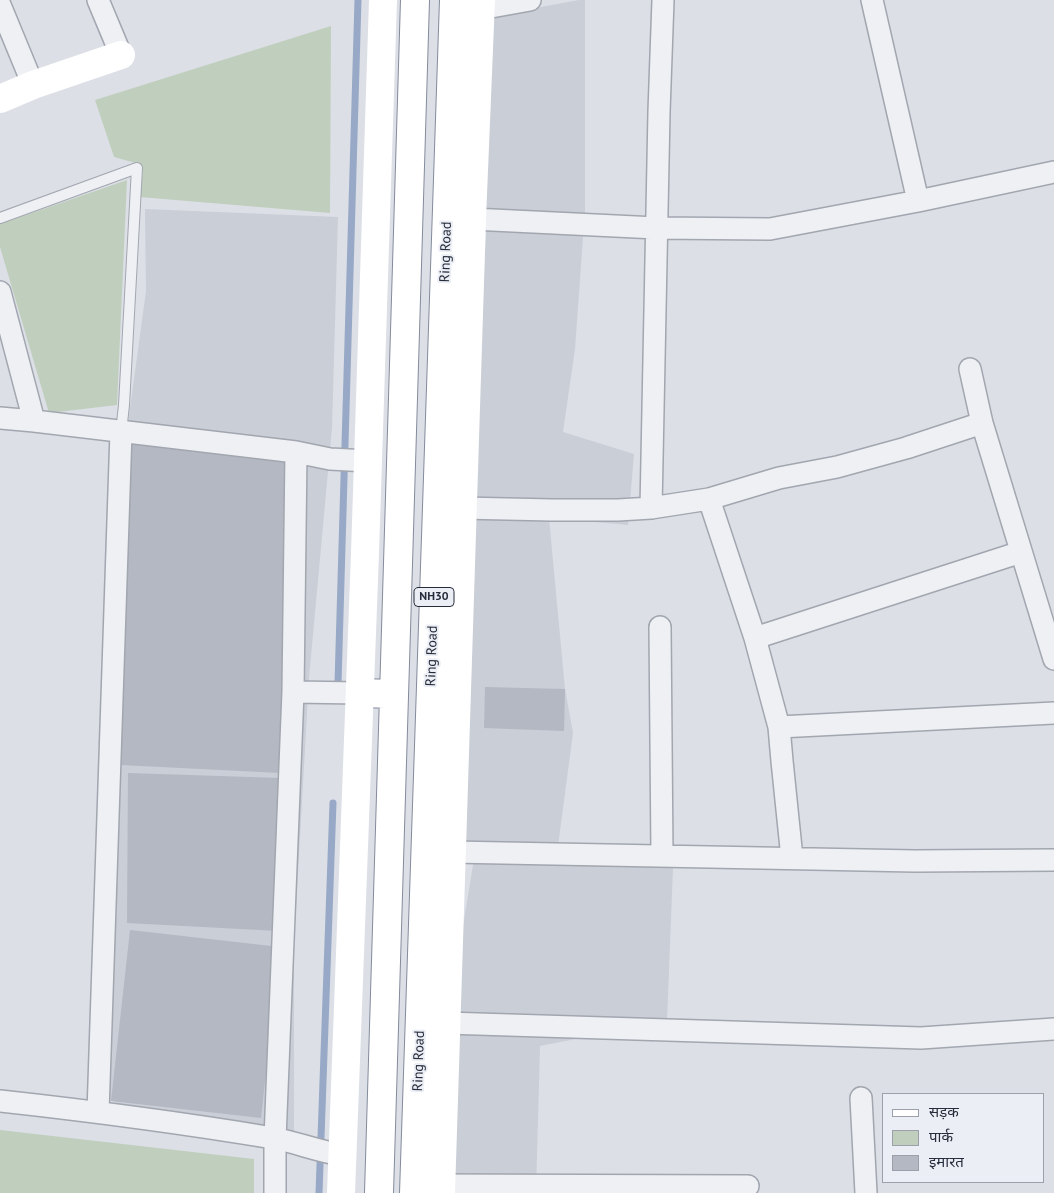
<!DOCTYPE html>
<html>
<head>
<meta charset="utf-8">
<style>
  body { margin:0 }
  #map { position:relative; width:1054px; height:1193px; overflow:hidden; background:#dcdfe6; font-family:"PT Sans","Noto Sans Devanagari",sans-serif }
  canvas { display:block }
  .legend { position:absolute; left:882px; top:1093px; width:162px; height:90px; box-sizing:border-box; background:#ebeef4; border:1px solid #9ca0aa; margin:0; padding:6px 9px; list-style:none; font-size:15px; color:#262c3b }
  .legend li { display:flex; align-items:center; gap:10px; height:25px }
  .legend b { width:25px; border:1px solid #9ca0aa }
</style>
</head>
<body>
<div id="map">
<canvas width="1054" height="1193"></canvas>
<ul class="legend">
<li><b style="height:6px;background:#fff"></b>सड़क</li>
<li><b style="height:14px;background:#c0cfbd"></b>पार्क</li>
<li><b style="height:14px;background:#b3b8c2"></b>इमारत</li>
</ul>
</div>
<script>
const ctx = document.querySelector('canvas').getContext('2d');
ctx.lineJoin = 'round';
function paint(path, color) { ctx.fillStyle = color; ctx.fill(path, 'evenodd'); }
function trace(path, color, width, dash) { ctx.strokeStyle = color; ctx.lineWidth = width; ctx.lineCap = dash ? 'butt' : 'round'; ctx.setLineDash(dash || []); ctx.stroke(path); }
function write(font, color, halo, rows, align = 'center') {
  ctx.font = font + ' "PT Sans",sans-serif'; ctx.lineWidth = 4; ctx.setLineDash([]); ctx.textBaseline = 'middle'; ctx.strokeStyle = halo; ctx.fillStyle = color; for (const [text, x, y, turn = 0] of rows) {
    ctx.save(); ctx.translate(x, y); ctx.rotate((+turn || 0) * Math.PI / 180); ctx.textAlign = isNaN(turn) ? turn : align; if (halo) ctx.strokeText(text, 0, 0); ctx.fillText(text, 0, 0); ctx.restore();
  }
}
paint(new Path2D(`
  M 579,0 L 585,0 L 585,210 L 575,349 L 563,432 L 634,454 L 628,525 L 549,518 L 565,689 L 573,733 L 558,846 L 465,846 L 473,522 L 486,232 L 483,189 L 492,16 Z
  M 145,209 L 338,217 L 332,428 L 309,678 L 294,944 L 294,1134 L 122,1105 L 105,1098 L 129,416 L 146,291 Z
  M 474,859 L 673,868 L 667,1021 L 540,1046 L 536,1193 L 450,1193 L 458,957 Z`), '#caced7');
paint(new Path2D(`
  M 331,26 L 330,213 L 140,197 L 143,171 L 139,164 L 114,157 L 95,100 Z
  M 127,180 L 117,405 L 49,413 L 0,247 L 0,224 Z
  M 0,1130 L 254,1159 L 254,1193 L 0,1193 Z`), '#c0cfbd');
trace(new Path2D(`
  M 338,683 L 358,0
  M 319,1193 L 333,803`), '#97a9c6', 7);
paint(new Path2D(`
  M 129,437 L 290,461 L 280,773 L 121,765 Z
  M 485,687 L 565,689 L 564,731 L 484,728 Z
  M 128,773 L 281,778 L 278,931 L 127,923 Z
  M 130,930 L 280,947 L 261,1118 L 111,1101 Z`), '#b3b8c2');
const lane = new Path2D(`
  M 0,218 L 137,168 L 124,405 L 121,432`);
const street = new Path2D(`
  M 98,0 L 121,55
  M 872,0 L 918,201
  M 0,5 L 33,85
  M 480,9 L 530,0
  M 472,219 L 656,228 L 770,229 L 918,201 L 1054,172
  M 0,292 L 34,421
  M 970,369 L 982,423 L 1054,659
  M 0,418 L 34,421 L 296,452 L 330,459 L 368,461
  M 709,499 L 755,638 L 779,727 L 782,761 L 792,858
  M 462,508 L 552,510 L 618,510 L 651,508 L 709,499 L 779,478 L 837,467 L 906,448 L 982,423
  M 651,508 L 659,112 L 663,0
  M 660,627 L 662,856
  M 755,638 L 1021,552
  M 293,692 L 360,693
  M 779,727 L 1054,713
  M 452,852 L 915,861 L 1054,860
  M 446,1023 L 921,1038 L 1054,1029
  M 861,1098 L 866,1193
  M 0,1101 C 91,1111 182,1123 273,1138 C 296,1142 319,1152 343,1155
  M 98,1112 L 121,432
  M 426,1185 L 748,1186
  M 275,1193 L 275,1139 L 293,692 L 296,452`);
const highway = new Path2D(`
  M 360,693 L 394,694
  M 379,1193 L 415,0
  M 414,1193 L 454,0`);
trace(lane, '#a2a6af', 12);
trace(street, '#a2a6af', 24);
trace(highway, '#848b9c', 30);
trace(lane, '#eef0f4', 10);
trace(street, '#eef0f4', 21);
trace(new Path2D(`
  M 0,99 L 33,85 L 121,55
  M 341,1193 L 365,553 L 383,0
  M 441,1193 L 472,219 L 481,0`), '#fff', 28);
trace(highway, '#fff', 28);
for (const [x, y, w] of [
  [434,597,40]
]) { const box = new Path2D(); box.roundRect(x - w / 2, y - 9.5, w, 19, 4); ctx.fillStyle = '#ebeef4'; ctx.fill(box); trace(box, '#262c3b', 1); }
write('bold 12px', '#262c3b', null, [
  ["NH30",434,597]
]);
write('14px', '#262c3b', '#ebeef4', [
  ["Ring Road",446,252,-88],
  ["Ring Road",432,656,-88],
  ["Ring Road",419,1061,-88]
]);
</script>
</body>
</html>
